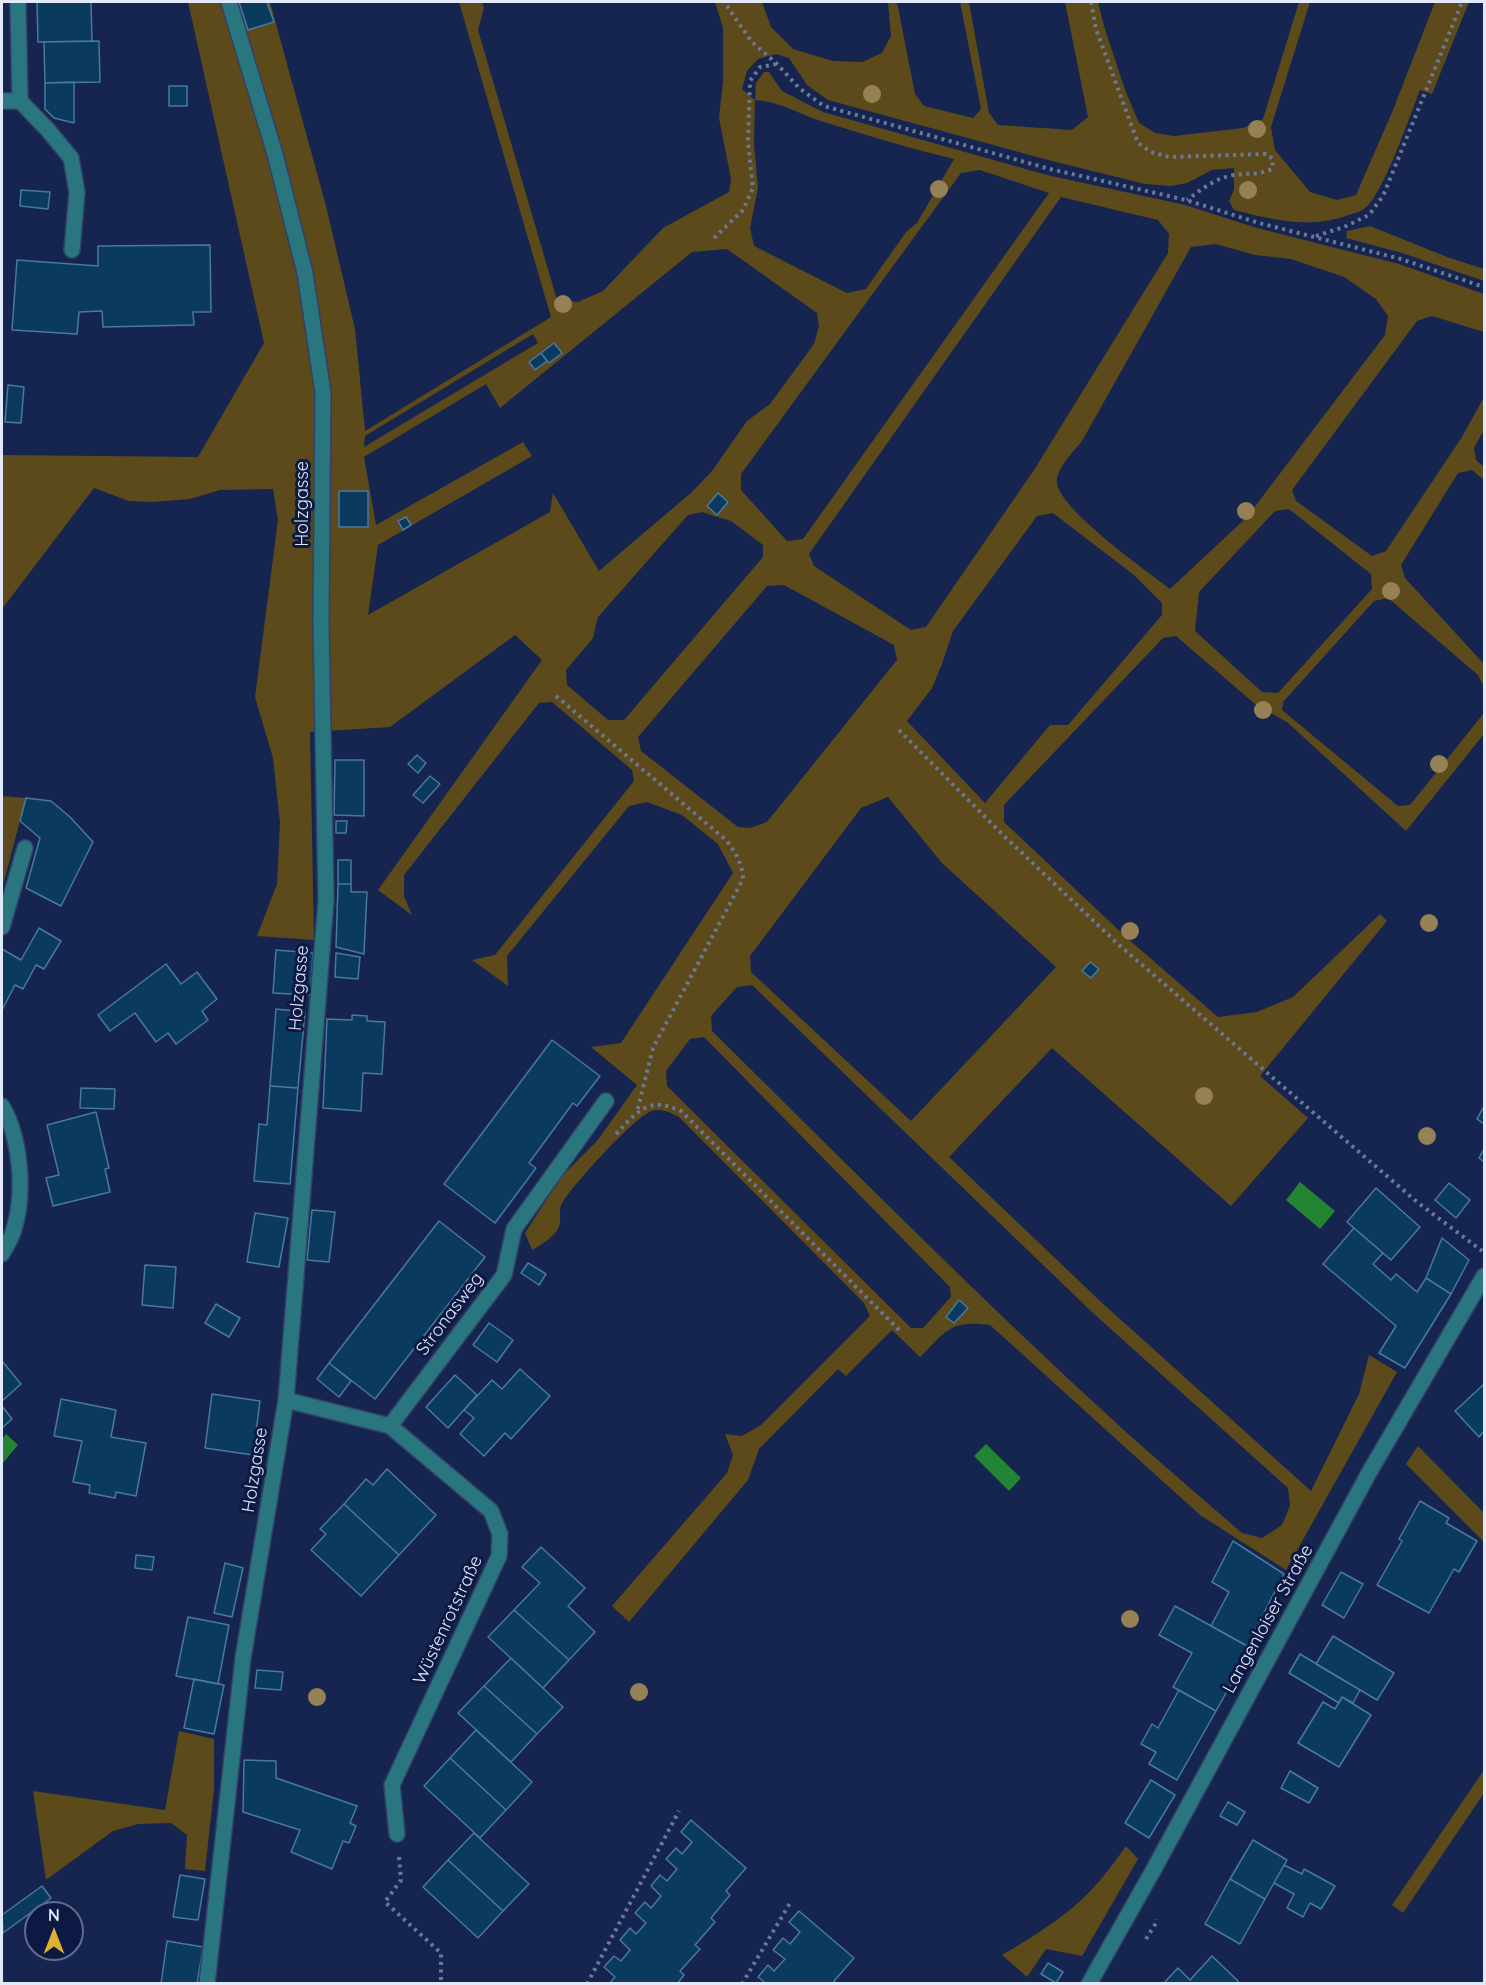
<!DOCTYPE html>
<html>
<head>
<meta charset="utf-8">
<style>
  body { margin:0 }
  #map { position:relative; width:1486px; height:1985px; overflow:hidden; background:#15254f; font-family:Quicksand,sans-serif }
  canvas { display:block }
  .frame { position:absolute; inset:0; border:3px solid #e1e9fa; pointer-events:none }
  .north { position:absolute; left:24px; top:1901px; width:60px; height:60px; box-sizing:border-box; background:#0c1a43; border:2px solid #616d8c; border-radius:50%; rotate:0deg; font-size:16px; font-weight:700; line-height:24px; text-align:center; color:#e1e9fa }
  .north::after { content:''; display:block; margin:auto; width:21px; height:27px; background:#e0b034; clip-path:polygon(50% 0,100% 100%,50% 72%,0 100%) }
</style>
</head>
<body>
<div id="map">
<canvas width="1486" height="1985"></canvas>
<div class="frame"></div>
<div class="north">N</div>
</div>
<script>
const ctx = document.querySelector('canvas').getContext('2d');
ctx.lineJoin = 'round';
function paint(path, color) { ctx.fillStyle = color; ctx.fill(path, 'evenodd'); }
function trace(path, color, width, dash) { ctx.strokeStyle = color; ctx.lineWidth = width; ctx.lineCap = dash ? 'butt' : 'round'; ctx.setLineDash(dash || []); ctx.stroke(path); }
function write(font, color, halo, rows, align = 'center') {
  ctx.font = font + ' Quicksand,sans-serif'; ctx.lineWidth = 6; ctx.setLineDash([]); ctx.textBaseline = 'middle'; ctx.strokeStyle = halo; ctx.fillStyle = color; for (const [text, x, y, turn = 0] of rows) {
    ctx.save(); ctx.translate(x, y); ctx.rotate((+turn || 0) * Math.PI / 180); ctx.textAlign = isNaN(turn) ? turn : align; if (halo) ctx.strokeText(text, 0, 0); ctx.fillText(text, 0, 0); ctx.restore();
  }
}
paint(new Path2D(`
  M 188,2 L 270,2 L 326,206 L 355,329 L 365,431 L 551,317 L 459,2 L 482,2 L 484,8 L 478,30 L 557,300 L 578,302 L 603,291 L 663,228 L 729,192 L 731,179 L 719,118 L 723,82 L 723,28 L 715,2 L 762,2 L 771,27 L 793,49 L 833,61 L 862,62 L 882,53 L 891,36 L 888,2 L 897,2 L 915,94 L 924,106 L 973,118 L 981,109 L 960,2 L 969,2 L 989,113 L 998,125 L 1072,130 L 1088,117 L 1065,2 L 1098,2 L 1104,26 L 1124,87 L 1139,123 L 1155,133 L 1174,136 L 1243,128 L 1263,119 L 1299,2 L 1310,2 L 1271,127 L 1275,150 L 1310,192 L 1337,200 L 1356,195 L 1393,110 L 1435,2 L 1469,2 L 1432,94 L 1420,90 C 1410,115 1383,196 1364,209 C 1360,212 1355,213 1351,214 C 1311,230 1274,220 1234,210 L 1229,201 L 1234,190 L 1234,168 L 1212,170 L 1187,183 L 1171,186 L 1145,184 L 1052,161 L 828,100 L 807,85 L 789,58 L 776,54 L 758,59 L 747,71 L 742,89 L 755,100 L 756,83 L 764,72 L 769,72 L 782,91 L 823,112 L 1047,175 L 1185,205 L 1257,228 L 1399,264 L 1484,294 L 1484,332 L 1432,316 L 1417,321 L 1292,490 L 1296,501 L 1372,556 L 1386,551 L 1462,437 L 1484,397 L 1484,430 L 1474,448 L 1476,460 L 1484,467 L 1484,480 L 1472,470 L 1458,473 L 1401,565 L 1405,578 L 1484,664 L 1484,687 L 1478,675 L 1388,598 L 1374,601 L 1283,702 L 1282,710 L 1398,806 L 1410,805 L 1484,713 L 1484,734 L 1406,831 L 1287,722 L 1255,704 L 1176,636 L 1163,638 L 1004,805 L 1004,822 L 1126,937 L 1218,1017 L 1257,1012 L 1293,997 L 1380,914 L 1387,921 L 1260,1076 L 1308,1118 L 1231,1206 L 1052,1048 L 949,1157 L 1100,1301 L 1311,1491 L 1359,1394 L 1369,1355 L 1397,1372 L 1286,1570 L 1200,1515 L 990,1325 C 949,1320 947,1331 920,1357 L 892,1330 L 846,1376 L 838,1369 L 759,1449 L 748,1480 L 629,1622 L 612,1606 L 727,1473 L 733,1455 L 725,1434 L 742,1436 L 761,1425 L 870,1316 L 864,1303 L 679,1117 C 671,1113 661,1108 652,1111 C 636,1115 572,1186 562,1203 C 558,1210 562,1219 559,1226 C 555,1237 541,1245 532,1250 L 525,1233 L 561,1177 L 597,1141 L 637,1085 L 591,1047 L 621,1043 L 733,873 L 718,844 L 682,815 L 647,802 L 629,806 L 507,956 L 508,986 L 472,960 L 495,955 L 634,781 L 632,770 L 552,702 L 539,703 L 404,875 L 404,896 L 412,915 L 378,890 L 542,660 L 515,635 L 390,727 L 310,732 L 314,940 L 257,936 L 277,884 L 280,823 L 273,758 L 255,697 L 278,520 L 273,489 L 220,490 L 190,499 L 152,502 L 129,501 L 94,488 L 2,609 L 2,455 L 198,457 L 264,343 ZM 755,100 C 779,101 799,114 821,121 C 865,135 909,148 954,159 L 917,223 L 906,232 L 866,289 L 847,293 L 754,246 L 750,228 L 758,188 L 754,144 ZM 980,170 L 1049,193 L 803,539 L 787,541 L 741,490 L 741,474 L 961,173 ZM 1061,197 L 1158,220 L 1169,234 L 1168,253 L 1034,470 L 926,627 L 911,630 L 814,566 L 809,554 ZM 1216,244 L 1255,255 L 1291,259 L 1344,277 L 1376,299 L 1388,316 L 1385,335 L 1247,517 L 1170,589 C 1147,571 1060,510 1057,483 C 1055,470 1074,451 1082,441 L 1191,247 ZM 727,249 L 817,313 L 819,326 L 814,344 L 770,404 L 747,421 L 712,471 L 692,492 L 599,571 L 553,493 L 550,512 L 368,615 L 378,545 L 532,456 L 523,442 L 376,525 L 364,457 L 486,384 L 500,408 L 692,252 ZM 533,334 L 538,343 L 364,447 L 365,436 ZM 1289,509 L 1371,574 L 1372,589 L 1278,693 L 1262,692 L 1195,631 L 1199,592 L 1275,511 ZM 702,512 L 731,521 L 763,545 L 763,557 L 624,720 L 608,720 L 567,685 L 566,670 L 593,638 L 598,617 L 688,515 ZM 1053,513 L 1134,575 L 1162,603 L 1162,615 L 1068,725 L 1050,725 L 985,803 L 907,721 L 932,688 L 942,664 L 953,631 L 1037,516 ZM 784,585 L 894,645 L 897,660 L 767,822 L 750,828 L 738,827 L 641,751 L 638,737 L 767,586 ZM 888,797 L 942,863 L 1056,967 L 911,1121 L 751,972 L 750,956 L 861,808 ZM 752,985 L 1093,1313 L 1288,1488 L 1290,1506 L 1282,1525 L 1262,1538 L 1242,1533 C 1203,1499 1164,1466 1126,1432 C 984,1303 849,1166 712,1031 L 711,1016 L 737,987 ZM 704,1037 L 950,1287 L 951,1297 L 923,1328 L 911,1328 L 667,1086 L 666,1071 L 690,1039 Z
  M 1370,226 L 1447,257 L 1484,269 L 1484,281 L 1402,253 L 1346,238 L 1347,231 Z
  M 2,796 L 26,798 L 2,889 Z
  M 1418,1446 L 1484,1513 L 1484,1542 L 1406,1464 Z
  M 179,1731 L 214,1739 L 214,1789 L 205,1871 L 185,1869 L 187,1835 L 171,1823 L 138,1824 L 113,1831 L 46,1880 L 33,1791 L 165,1810 Z
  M 1484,1770 L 1484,1793 L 1403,1913 L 1392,1905 Z
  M 1126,1846 L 1138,1859 L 1082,1956 L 1046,1949 L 1027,1977 L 1002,1955 C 1026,1941 1050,1926 1071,1909 C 1093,1891 1110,1869 1126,1846 Z`), '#5d4a1b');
paint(new Path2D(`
  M 1300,1182 L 1335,1211 L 1320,1229 L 1286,1200 Z
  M 6,1434 L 18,1445 L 2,1464 L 2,1439 Z
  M 986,1444 L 1021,1478 L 1009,1491 L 974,1456 Z`), '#238534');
const building = new Path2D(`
  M 37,2 L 91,2 L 92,41 L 38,42 Z
  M 239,2 L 267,2 L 274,22 L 248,30 Z
  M 99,41 L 100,82 L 45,83 L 44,42 Z
  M 74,82 L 74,123 L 54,118 L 45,109 L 45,83 Z
  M 169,86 L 187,86 L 187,106 L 169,106 Z
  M 21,190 L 50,192 L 48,209 L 20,206 Z
  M 210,245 L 211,312 L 193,312 L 194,325 L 103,327 L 102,311 L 79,312 L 77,334 L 12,330 L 17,260 L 98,266 L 98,246 Z
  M 554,343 L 562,353 L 549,363 L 541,353 Z
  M 541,353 L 547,361 L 535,370 L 529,362 Z
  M 8,385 L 24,387 L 21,423 L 5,422 Z
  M 339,491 L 368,491 L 368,527 L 339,527 Z
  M 718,493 L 728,502 L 717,515 L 707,506 Z
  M 406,517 L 411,525 L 403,530 L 398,521 Z
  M 417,755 L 426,763 L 418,773 L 408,764 Z
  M 335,760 L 364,760 L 364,816 L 334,815 Z
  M 430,776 L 440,784 L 423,803 L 413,795 Z
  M 26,798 L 51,801 L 70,817 L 93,842 L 61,906 L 26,888 L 40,838 L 20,821 Z
  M 336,821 L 347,821 L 346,833 L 336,833 Z
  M 338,860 L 351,860 L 351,884 L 338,884 Z
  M 338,884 L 351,884 L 351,892 L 367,892 L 364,954 L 336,947 Z
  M 39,928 L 61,941 L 44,969 L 36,965 L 23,989 L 15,985 L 2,1010 L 2,949 L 21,960 Z
  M 276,950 L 313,953 L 310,995 L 273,993 Z
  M 336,953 L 360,957 L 358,979 L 335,977 Z
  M 1090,962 L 1099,969 L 1091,978 L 1082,971 Z
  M 166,964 L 181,984 L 197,972 L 217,999 L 202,1011 L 208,1020 L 176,1044 L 168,1033 L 156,1042 L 135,1013 L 110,1031 L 98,1015 Z
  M 276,1009 L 305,1012 L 298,1088 L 270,1086 Z
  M 352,1015 L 367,1016 L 367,1021 L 385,1022 L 382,1074 L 363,1073 L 361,1111 L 323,1108 L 327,1019 L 352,1020 Z
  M 552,1040 L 600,1076 L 577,1106 L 573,1103 L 529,1163 L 536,1168 L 495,1223 L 444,1184 Z
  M 270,1086 L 298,1088 L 290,1184 L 254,1181 L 259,1124 L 267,1125 Z
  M 81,1088 L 115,1089 L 114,1109 L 80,1108 Z
  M 1484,1106 L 1484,1124 L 1477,1119 Z
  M 96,1112 L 109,1168 L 105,1169 L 110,1192 L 53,1206 L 46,1178 L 59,1175 L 47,1125 Z
  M 1484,1149 L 1484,1162 L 1479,1158 Z
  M 1449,1183 L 1470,1200 L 1456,1218 L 1435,1200 Z
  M 1376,1188 L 1420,1227 L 1391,1260 L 1347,1222 Z
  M 312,1210 L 335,1212 L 329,1262 L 307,1260 Z
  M 255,1213 L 288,1218 L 279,1267 L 247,1262 Z
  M 439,1221 L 485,1257 L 375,1399 L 329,1363 Z
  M 1354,1228 L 1383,1253 L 1373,1264 L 1391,1280 L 1396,1274 L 1417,1292 L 1426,1278 L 1451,1294 L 1405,1368 L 1379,1353 L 1396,1326 L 1323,1264 Z
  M 1442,1238 L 1469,1260 L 1451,1294 L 1426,1278 Z
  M 528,1263 L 546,1274 L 539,1285 L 521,1273 Z
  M 145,1265 L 176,1267 L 173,1308 L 142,1305 Z
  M 959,1300 L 968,1308 L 954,1323 L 946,1317 Z
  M 216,1304 L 240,1318 L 229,1337 L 205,1323 Z
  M 489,1323 L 513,1340 L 497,1362 L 473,1345 Z
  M 2,1361 L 21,1384 L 2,1401 Z
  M 329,1363 L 351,1381 L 339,1397 L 317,1379 Z
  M 520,1369 L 550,1396 L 511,1439 L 505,1433 L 484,1456 L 460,1434 L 474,1418 L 464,1410 L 492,1380 L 502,1389 Z
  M 455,1375 L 477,1395 L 448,1428 L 426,1407 Z
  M 1483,1385 L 1484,1387 L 1484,1431 L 1479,1437 L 1455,1411 Z
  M 212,1394 L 260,1401 L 253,1455 L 205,1448 Z
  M 61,1399 L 116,1410 L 111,1437 L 146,1443 L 136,1496 L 116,1492 L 115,1498 L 89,1493 L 90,1485 L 73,1482 L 82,1441 L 54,1436 Z
  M 2,1406 L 12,1419 L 2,1428 Z
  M 387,1469 L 436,1515 L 399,1555 L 344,1504 L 366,1479 L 373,1485 Z
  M 1420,1501 L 1449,1518 L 1446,1523 L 1477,1541 L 1459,1572 L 1454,1569 L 1429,1613 L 1377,1585 L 1402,1541 L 1399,1539 Z
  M 344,1504 L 399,1555 L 361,1596 L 311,1550 L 326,1534 L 320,1529 Z
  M 1233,1541 L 1284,1574 L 1247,1646 L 1211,1626 L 1229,1592 L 1212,1582 Z
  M 541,1547 L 585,1588 L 568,1606 L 595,1632 L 569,1660 L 514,1610 L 540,1583 L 522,1567 Z
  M 136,1555 L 154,1557 L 152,1570 L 135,1568 Z
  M 225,1563 L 243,1568 L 232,1617 L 214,1613 Z
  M 1341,1572 L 1363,1584 L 1344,1618 L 1322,1605 Z
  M 1175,1606 L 1251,1648 L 1216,1711 L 1173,1687 L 1192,1653 L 1159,1635 Z
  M 514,1610 L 569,1660 L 543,1688 L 488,1637 Z
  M 188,1617 L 229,1625 L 218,1684 L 176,1676 Z
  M 1333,1636 L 1394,1673 L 1377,1700 L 1316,1664 Z
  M 1300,1654 L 1360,1690 L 1353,1703 L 1342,1697 L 1339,1703 L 1289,1673 Z
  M 511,1658 L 563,1707 L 537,1734 L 484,1686 Z
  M 257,1670 L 283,1672 L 281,1690 L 255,1688 Z
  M 194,1679 L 224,1685 L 214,1734 L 184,1728 Z
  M 484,1686 L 537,1734 L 511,1762 L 458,1713 Z
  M 1179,1690 L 1216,1711 L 1177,1780 L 1149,1764 L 1156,1752 L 1141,1744 L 1152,1724 L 1158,1728 Z
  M 1342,1697 L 1371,1715 L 1339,1767 L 1298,1743 L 1323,1702 L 1335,1709 Z
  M 476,1730 L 532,1782 L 506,1810 L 450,1758 Z
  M 450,1758 L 506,1810 L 480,1838 L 424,1786 Z
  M 244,1760 L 276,1761 L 276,1778 L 357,1806 L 350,1823 L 356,1826 L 349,1843 L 343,1841 L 332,1869 L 291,1852 L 300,1830 L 243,1812 Z
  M 1290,1771 L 1318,1788 L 1309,1803 L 1281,1788 Z
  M 1151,1780 L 1175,1795 L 1149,1838 L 1125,1823 Z
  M 1228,1802 L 1245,1812 L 1237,1825 L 1220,1816 Z
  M 691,1820 L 746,1868 L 726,1891 L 730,1895 L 711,1918 L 715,1922 L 695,1945 L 700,1949 L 680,1971 L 684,1975 L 677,1984 L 609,1984 L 615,1977 L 604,1967 L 614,1956 L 621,1961 L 630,1950 L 620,1940 L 630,1928 L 636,1934 L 646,1923 L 635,1913 L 645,1902 L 651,1908 L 661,1896 L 651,1886 L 660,1875 L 667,1881 L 677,1869 L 666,1859 L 676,1848 L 682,1854 L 692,1842 L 681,1832 Z
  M 474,1833 L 529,1884 L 503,1911 L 448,1860 Z
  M 1253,1840 L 1287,1860 L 1265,1899 L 1230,1879 Z
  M 448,1860 L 503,1911 L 478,1938 L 423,1887 Z
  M 1284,1865 L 1302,1874 L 1304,1869 L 1335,1886 L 1321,1909 L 1310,1903 L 1303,1917 L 1287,1908 L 1294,1894 L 1274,1883 Z
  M 180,1875 L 205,1879 L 198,1920 L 173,1917 Z
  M 1230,1879 L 1265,1899 L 1240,1944 L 1205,1924 Z
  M 42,1886 L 51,1898 L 3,1933 L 2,1915 Z
  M 799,1911 L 854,1958 L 834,1981 L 836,1984 L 767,1984 L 758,1977 L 768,1965 L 774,1971 L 785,1959 L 773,1950 L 783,1938 L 790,1944 L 800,1932 L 789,1922 Z
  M 167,1941 L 203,1947 L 197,1984 L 161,1984 Z
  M 1212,1956 L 1238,1981 L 1236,1984 L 1163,1984 L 1178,1968 L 1190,1980 Z
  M 1048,1963 L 1063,1972 L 1056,1983 L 1041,1974 Z`);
paint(building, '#0a3b5f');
trace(building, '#4a78a0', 1.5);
const minor = new Path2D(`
  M 18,2 L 20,101 L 48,130 L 71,158 L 77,192 L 72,250
  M 2,101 L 20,101
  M 2,927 L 25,848
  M 2,1106 C 21,1138 25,1194 14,1229 C 12,1238 6,1246 2,1254
  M 286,1400 L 390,1426 L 491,1511 L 500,1534 L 499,1556 L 392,1785 L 397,1834
  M 390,1426 L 504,1275 L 514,1229 L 606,1101
  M 207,1984 L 243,1658 L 286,1400 L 326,900 L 321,623 L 323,393 L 305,273 L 275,154 L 229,2
  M 1089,1984 L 1154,1869 L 1370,1471 L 1484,1276`);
trace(minor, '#324067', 18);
trace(new Path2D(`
  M 1091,2 L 1096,29 L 1138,143 L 1151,152 L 1169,157 L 1266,154 L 1273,159 L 1272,169 C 1259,175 1248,173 1234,175 C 1215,178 1202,189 1187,200
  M 727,6 L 751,41 L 777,64 L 799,88 L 824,106 L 1050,169 L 1186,200 L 1259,223 L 1401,259 L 1484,287
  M 1316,236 L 1344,227 L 1369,215 L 1383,196 L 1462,2
  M 714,238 L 743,210 L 753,188 L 748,143 L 750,81 L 760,67 L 777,64
  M 556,696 L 726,840 C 736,853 742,863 743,879 L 653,1048 L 637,1112
  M 899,730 L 1003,835 L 1119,945 L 1417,1202 L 1482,1251
  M 616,1134 C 638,1111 648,1096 681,1111 L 899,1330
  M 399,1857 L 401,1880 L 385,1902 L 441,1953 L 441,1984
  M 1146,1939 L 1156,1923 L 1156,1919
  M 587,1984 L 679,1811
  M 742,1984 L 790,1903`), '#6c7898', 4, [3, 4.5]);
trace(minor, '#29767f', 15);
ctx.fillStyle = '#958154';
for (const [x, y] of [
  [872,94],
  [1257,129],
  [939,189],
  [1248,190],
  [563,304],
  [1246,511],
  [1391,591],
  [1263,710],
  [1439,764],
  [1429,923],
  [1130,931],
  [1204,1096],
  [1427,1136],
  [1130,1619],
  [639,1692],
  [317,1697]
]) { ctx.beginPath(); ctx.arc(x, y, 9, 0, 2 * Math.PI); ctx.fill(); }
write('18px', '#e1e9fa', '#0c1a43', [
  ["Holzgasse",303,504,-90],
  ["Holzgasse",299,988,-85],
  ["Stronasweg",450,1314,-53],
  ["Holzgasse",255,1470,-81],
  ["Langenloiser Straße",1268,1619,-61],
  ["Wüstenrotstraße",448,1620,-65]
]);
</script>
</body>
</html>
